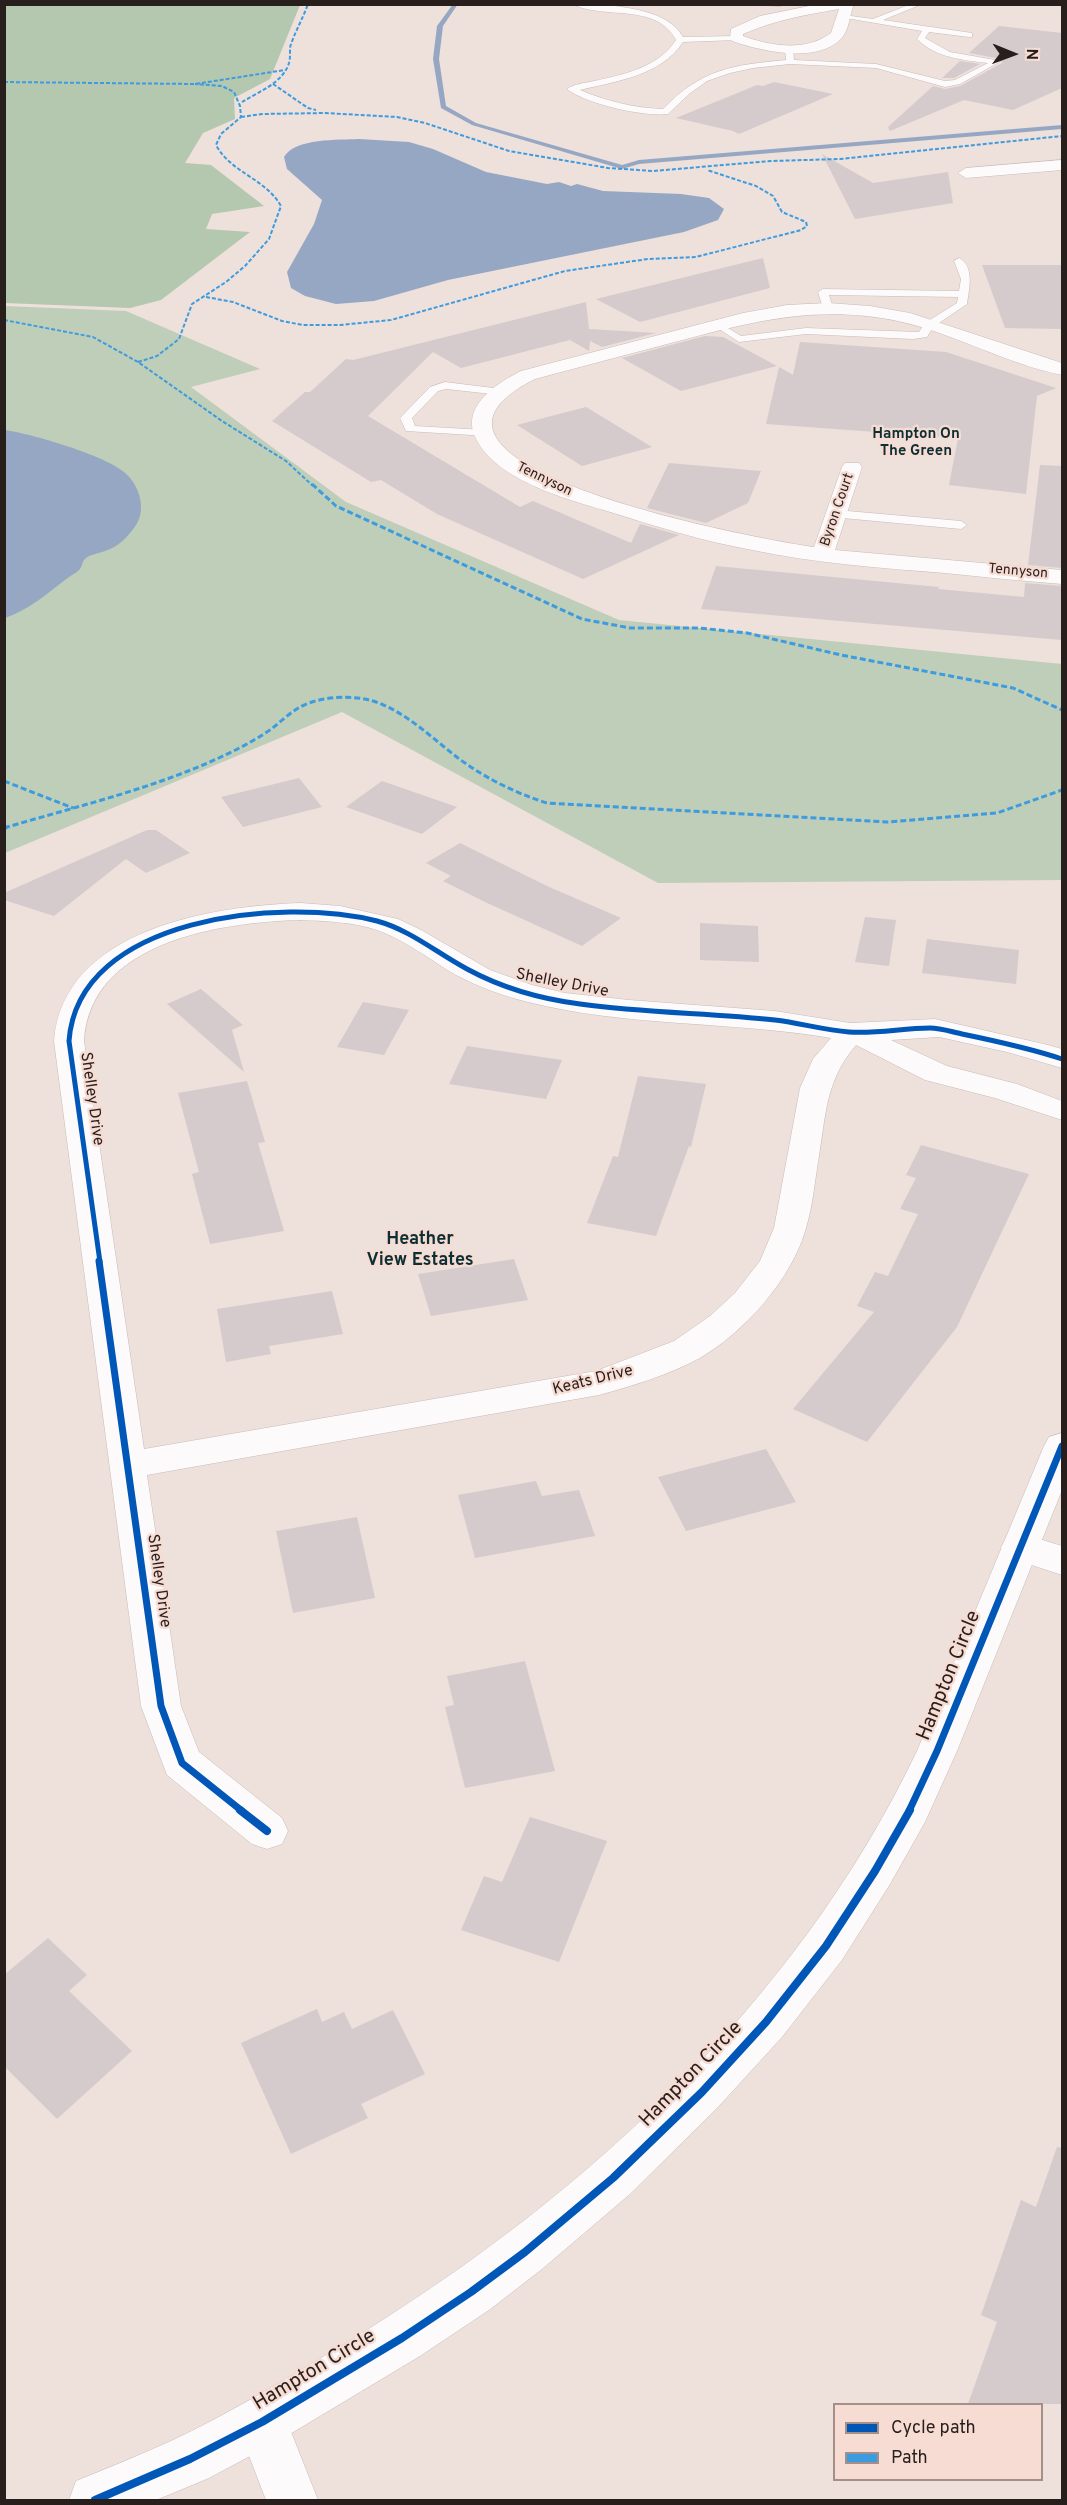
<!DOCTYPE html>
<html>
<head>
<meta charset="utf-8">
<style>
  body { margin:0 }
  #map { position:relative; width:1067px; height:2505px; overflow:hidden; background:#eee0db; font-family:Overpass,sans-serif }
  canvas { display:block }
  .frame { position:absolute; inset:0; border:6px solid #281e1b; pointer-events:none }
  .legend { position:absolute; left:833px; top:2403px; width:210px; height:78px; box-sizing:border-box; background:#f6dcd3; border:2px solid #a49089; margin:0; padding:8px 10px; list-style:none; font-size:18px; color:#281e1b }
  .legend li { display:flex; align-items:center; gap:12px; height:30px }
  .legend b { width:30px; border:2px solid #a49089 }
  .north { position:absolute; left:983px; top:24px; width:60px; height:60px; -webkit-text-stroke:4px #f6dcd3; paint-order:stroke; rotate:91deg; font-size:16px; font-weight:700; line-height:24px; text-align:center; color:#281e1b }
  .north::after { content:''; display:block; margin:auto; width:21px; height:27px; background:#281e1b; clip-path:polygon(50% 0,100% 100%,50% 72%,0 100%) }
</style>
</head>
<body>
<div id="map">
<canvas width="1067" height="2505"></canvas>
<div class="frame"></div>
<ul class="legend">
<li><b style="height:8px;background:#0057b8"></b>Cycle path</li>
<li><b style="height:8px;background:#3d9bdf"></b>Path</li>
</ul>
<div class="north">N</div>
</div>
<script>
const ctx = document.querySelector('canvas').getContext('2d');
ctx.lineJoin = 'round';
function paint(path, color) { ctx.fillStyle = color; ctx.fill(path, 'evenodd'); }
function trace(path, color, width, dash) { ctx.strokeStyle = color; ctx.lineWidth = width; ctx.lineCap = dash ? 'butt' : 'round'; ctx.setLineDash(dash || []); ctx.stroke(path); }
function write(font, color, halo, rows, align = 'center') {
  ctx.font = font + ' Overpass,sans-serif'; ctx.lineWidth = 4.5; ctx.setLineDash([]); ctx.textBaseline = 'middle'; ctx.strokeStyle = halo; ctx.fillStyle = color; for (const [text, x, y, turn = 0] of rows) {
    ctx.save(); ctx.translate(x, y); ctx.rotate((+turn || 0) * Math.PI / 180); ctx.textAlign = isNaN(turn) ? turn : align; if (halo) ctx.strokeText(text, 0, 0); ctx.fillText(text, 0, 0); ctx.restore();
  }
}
paint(new Path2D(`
  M 5,306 L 126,311 L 260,369 L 191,387 L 346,502 L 619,620 L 1062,664 L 1062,880 L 658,883 L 342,712 L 5,853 Z`), '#beceb8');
paint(new Path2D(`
  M 5,4 L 300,5 L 270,79 L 234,98 L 235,119 L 203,133 L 185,163 L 211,165 L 264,206 L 212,214 L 206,229 L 250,232 L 161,300 L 130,308 L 5,303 Z`), '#b4c7af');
paint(new Path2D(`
  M 359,139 L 409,142 L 433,149 L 486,172 L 547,184 L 559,182 L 571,186 L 577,184 L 603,191 L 681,194 L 709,198 L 724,209 L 718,220 L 684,232 L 448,280 L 374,301 L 336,304 L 305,296 L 291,288 L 287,272 L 314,224 L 322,200 L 287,169 L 284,157 C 295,138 339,140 359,139 Z
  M 5,430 C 32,434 104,455 124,472 C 139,484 147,509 136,525 C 128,537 118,547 105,551 C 98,554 89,554 84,560 C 82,563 82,566 80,569 C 78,572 73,574 69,577 C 49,592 29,610 5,618 Z`), '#96a7c4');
paint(new Path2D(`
  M 453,4 L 458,4 L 443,26 L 439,59 L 446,106 L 476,123 L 622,165 L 639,160 L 1062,125 L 1062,129 L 639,164 L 622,169 L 472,125 L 441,108 L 433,59 L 437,26 Z`), '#96a7c4');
paint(new Path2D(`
  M 999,26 L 1062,33 L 1062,88 L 1013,110 L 964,100 L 890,131 L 888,127 L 933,86 L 945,89 L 960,86 L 1002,63 L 1001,59 L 969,53 Z
  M 960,61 L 980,64 L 954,78 L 942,78 Z
  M 774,82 L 833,94 L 739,134 L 733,131 L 676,118 L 757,85 L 763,86 Z
  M 822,154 L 873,183 L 948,172 L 953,203 L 855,219 Z
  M 763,258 L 770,288 L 640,322 L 596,299 Z
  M 982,265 L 1062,265 L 1062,329 L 1005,328 Z
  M 586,302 L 589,329 L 656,333 L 602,347 L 590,341 L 589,351 L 570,340 L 461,368 L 433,352 L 368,416 L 520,507 L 533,501 L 631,543 L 640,524 L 679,535 L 583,579 L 437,514 L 381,480 L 371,482 L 272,421 L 305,392 L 310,392 L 346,359 L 353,360 Z
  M 705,336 L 723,337 L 777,366 L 681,391 L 622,358 Z
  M 800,342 L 946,352 L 1056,388 L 1037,396 L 1026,494 L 949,485 L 958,438 L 766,424 L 779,367 L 793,375 Z
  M 586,407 L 652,447 L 582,466 L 517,425 Z
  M 669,463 L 761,471 L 748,503 L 706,523 L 647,508 Z
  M 1040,465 L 1062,466 L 1062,568 L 1028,565 Z
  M 716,566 L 939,587 L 938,589 L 1024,597 L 1025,583 L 1062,586 L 1062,640 L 701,609 Z
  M 299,778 L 322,807 L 243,827 L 221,797 Z
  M 382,781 L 457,807 L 422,834 L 346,807 Z
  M 147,830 L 156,830 L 190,853 L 146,873 L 126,859 L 54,916 L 4,900 L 4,893 Z
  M 460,843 L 547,886 L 621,918 L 582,946 L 485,902 L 443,881 L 451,876 L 426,863 Z
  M 865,917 L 896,920 L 889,966 L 855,962 Z
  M 700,923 L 758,926 L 759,962 L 700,960 Z
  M 927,939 L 1019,950 L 1016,984 L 922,973 Z
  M 201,989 L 243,1025 L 232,1030 L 244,1072 L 167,1004 Z
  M 363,1002 L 409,1010 L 384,1055 L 337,1047 Z
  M 467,1046 L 562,1060 L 546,1099 L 449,1084 Z
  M 638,1076 L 706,1084 L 691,1147 L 689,1146 L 656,1236 L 587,1223 L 613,1156 L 618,1157 Z
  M 247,1081 L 265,1142 L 258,1143 L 284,1231 L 210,1244 L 192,1174 L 199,1172 L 178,1093 Z
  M 921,1145 L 1029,1174 L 957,1327 L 867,1442 L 793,1409 L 874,1312 L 857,1306 L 875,1272 L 888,1276 L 918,1214 L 900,1209 L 916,1178 L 906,1175 Z
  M 514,1259 L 528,1300 L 431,1316 L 418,1274 Z
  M 332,1291 L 343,1334 L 269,1346 L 271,1354 L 226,1362 L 217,1309 Z
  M 766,1449 L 796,1502 L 686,1531 L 658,1477 Z
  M 536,1481 L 542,1496 L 579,1490 L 595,1536 L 475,1558 L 458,1495 Z
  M 357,1517 L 375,1598 L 293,1613 L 276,1531 Z
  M 525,1661 L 555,1771 L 465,1788 L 445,1707 L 454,1705 L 447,1676 Z
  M 530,1817 L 607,1841 L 559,1962 L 461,1930 L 484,1876 L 502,1882 Z
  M 48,1938 L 87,1975 L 69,1991 L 132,2051 L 57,2119 L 4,2066 L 4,1975 Z
  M 317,2009 L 322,2022 L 344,2012 L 352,2029 L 393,2010 L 425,2074 L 361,2104 L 368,2118 L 291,2154 L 241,2043 Z
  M 1057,2147 L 1062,2148 L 1062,2404 L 968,2404 L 997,2322 L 981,2315 L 1021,2200 L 1036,2207 Z`), '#d5cbcc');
const service = new Path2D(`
  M 572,4 C 603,4 667,6 683,37 L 737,36 L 741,38 L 737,40 L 683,42 C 661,76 616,81 580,90 C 606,101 634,108 663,109 C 702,69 732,65 786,60 L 785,49 L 789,47 L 793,49 L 794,60 L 876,64 L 945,81 L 955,80 L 988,63 C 963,60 936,58 917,39 L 922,31 L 840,17 L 844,15 L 873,19 L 911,4 L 922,4 L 883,20 L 972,33 L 972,37 L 969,37 L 929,32 L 925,38 L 950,52 L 1001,61 L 960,84 L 945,87 L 876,68 L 790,64 L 753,68 L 730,73 L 707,81 L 689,94 L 668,114 C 644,117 586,104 567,89 C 574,84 585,83 594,81 C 623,75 659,67 676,40 C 657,2 603,20 572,4 Z
  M 738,4 L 784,4 L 781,6 Z
  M 959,258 C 975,266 969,290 967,304 L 933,327 L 927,337 L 913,339 L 806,334 L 739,342 L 713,325 L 718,322 L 741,336 L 806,328 L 919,332 L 925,323 L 957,303 L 958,297 L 829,295 L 833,308 L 828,311 L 823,308 L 818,292 L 823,289 L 959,291 L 961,279 L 954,261 Z
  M 445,382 L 501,389 L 507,392 L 501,395 L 446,389 L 438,391 L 412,418 L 415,426 L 484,430 L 490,434 L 488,436 L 406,431 L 400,418 L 402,416 L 430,387 Z
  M 836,510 L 961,521 L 967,525 L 961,529 L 832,517 L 830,514 L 832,511 Z`);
const minor = new Path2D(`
  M 819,4 L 854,4 C 849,15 850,29 841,39 C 816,64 761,51 732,41 L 730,38 L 731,29 L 760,16 ZM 839,9 L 831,33 C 806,52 771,46 743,36 L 743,34 C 775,20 805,15 839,9 Z
  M 1062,160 L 1062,170 L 966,178 L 958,173 L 966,168 Z
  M 828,303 L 870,306 L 910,313 L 1062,363 L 1062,375 C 1006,364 954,333 898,321 C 816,304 750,322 671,343 C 625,355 580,367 535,379 C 361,466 767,541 814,547 L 842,467 L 845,463 L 859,463 L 862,467 L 835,550 L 1062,570 L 1062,584 C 1023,581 984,577 945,573 C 880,568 815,563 752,550 C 702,541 655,526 607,511 C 566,499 491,479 474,434 C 463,404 499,382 521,371 L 743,313 L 787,305 Z
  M 301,903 L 340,906 L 398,919 L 421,930 L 490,970 L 532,985 L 565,993 L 629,1000 L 775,1011 L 850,1023 L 935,1019 L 1048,1045 L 1062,1049 L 1062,1068 L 1007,1052 L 939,1037 L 891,1040 L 947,1066 L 1017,1084 L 1062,1101 L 1062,1120 L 995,1098 L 925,1080 L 856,1045 C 826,1080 826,1113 819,1156 C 815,1179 813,1205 806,1228 C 792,1279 744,1333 698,1359 C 668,1375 632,1386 599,1395 L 147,1475 L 181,1706 L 199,1752 L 282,1818 L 288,1831 L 282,1844 L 267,1849 L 252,1844 L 167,1775 L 141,1706 L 54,1041 C 63,929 212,906 301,903 ZM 301,920 C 326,921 353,922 377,930 C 406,940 430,960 456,975 C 479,987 503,996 528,1002 C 627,1027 731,1021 831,1038 L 813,1059 L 800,1088 L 774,1228 L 760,1261 L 735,1293 L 710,1316 L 674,1341 L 596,1371 L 144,1449 L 84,1041 C 90,941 222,922 301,920 Z
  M 1020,1533 L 1062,1546 L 1062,1575 L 1007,1557 L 1001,1547 L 1007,1537 Z
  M 262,2396 L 280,2404 L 318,2500 L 266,2500 L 236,2422 L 244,2404 Z`);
const tertiary = new Path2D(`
  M 1062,1433 L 1062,1490 L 957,1751 L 925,1822 L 890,1884 L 842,1960 L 782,2037 L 718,2107 L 630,2194 L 542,2269 L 489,2310 L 420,2356 L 280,2440 L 209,2478 L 156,2500 L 69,2500 L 76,2481 C 108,2468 140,2455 171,2441 C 225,2416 275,2385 326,2355 C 570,2210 793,2011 917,1751 L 1044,1446 L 1049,1437 Z`);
trace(service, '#c6bcb8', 1);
trace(minor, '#c6bcb8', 1);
trace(tertiary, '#c6bcb8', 1);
paint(service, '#fcfafa');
paint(minor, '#fcfafa');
paint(tertiary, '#fcfafa');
trace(new Path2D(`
  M 4,82 L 195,84 L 285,70
  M 273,84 L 308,108 L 316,110
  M 242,102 C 258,92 283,83 289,63 C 291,57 289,49 291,44 C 296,30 303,18 308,4
  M 241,117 L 262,114 L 325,113 L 397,117 L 425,123 L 509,151 L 608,168 L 653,171 L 771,161 L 840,159 L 1062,136
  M 206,297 L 233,302 L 282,321 L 303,325 L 340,325 L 391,320 L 565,271 L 648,259 L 696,257 L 801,230 L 807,226 L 806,222 L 782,212 L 773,196 L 756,186 L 707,170
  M 4,320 L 93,337 L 138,362 L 222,421 L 286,461 L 313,486
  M 138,362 L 157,356 L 179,339 L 192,304 L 226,282 L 245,266 L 269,239 L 281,206 C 265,178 231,173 216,145 L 221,134 L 241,117 L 240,106 L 234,92 L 222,86 L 195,84`), '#3d9bdf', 2, [4, 2]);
trace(new Path2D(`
  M 312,484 L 336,506 L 582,619 L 630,628 L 699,628 L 747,633 L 841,655 L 1013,688 L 1062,710
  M 4,781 L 73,808
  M 4,828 C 71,808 139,792 203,765 C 224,756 245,746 264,734 C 280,724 290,710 309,703 C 330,696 354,695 376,702 C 407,713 432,738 458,758 C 485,778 515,793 547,803 L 887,822 L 997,813 L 1062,790`), '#3d9bdf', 3, [6, 3]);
trace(new Path2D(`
  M 4,828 L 7,827`), '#3d9bdf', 4, [8, 4]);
trace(new Path2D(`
  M 100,1262 L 69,1041 C 78,916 283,897 377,921 C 410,930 437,953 467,969 C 502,988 541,999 580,1004 C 645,1013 710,1013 775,1020 C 800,1023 824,1030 849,1032 C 877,1034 903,1028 930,1028 C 941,1028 952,1032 962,1034 C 996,1041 1029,1048 1062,1059`), '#0057b8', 5);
trace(new Path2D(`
  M 99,1261 L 161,1706 L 182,1763 L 242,1811
  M 909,1811 L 937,1751 L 1062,1446`), '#0057b8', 7);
trace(new Path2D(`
  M 240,1810 L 267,1831
  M 95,2500 L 190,2459 L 262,2422 L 402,2338 L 471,2292 L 525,2252 L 613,2178 L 702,2092 L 766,2022 L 826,1946 L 875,1871 L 910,1810`), '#0057b8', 8);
write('14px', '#281e1b', '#f6dcd3', [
  ["Tennyson",544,480,26],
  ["Byron Court",838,510,-71],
  ["Tennyson",1018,572,5]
]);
write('bold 15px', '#0c2f34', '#f6dcd3', [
  ["Hampton On",916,435],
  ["The Green",916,452]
]);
write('16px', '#281e1b', '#f6dcd3', [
  ["Shelley Drive",562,984,11],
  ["Shelley Drive",91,1099,82],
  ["Keats Drive",593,1381,-14],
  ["Shelley Drive",158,1581,82]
]);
write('bold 18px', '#0c2f34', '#f6dcd3', [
  ["Heather",420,1240],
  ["View Estates",420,1261]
]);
write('20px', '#281e1b', '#f6dcd3', [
  ["Hampton Circle",950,1676,-68],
  ["Hampton Circle",692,2075,-46],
  ["Hampton Circle",315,2371,-31]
]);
</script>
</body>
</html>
